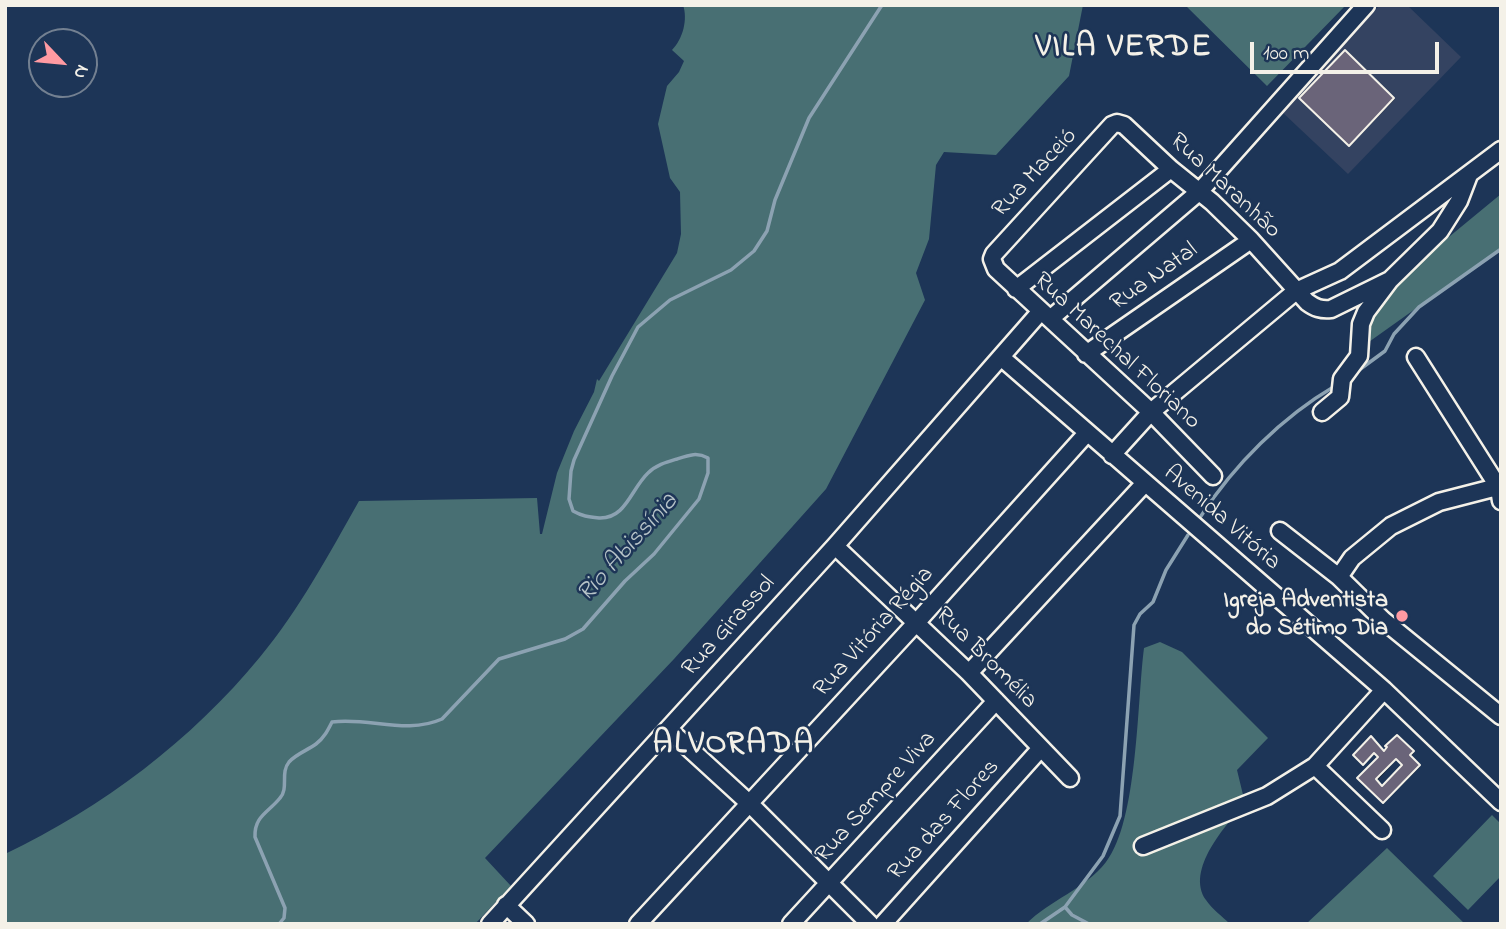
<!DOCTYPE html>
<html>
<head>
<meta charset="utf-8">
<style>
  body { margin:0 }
  #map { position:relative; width:1506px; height:929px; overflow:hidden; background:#1d3557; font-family:"Indie Flower",sans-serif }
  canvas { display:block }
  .frame { position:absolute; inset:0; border:7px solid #f4f1e8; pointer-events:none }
  .north { position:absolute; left:28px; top:28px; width:70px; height:70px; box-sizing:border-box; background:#1d3557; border:2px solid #738091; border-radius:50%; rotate:116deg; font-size:19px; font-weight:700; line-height:28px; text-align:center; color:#f4f1e8 }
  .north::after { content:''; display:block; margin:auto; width:24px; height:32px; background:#ff9aa2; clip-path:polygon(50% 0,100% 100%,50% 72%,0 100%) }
  .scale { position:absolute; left:1250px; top:42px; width:189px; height:32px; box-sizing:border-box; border:4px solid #f4f1e8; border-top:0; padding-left:9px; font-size:21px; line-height:24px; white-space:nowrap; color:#f4f1e8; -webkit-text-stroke:5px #1d3557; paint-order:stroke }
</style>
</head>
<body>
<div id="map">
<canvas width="1506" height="929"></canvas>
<div class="frame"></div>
<div class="north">N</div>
<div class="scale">100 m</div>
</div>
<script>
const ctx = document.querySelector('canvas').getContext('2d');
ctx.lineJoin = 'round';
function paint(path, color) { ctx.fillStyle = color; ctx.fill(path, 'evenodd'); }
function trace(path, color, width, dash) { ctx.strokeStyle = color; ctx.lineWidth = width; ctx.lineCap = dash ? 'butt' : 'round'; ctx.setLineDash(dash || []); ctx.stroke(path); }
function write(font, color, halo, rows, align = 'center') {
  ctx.font = font + ' "Indie Flower",sans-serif'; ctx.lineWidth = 5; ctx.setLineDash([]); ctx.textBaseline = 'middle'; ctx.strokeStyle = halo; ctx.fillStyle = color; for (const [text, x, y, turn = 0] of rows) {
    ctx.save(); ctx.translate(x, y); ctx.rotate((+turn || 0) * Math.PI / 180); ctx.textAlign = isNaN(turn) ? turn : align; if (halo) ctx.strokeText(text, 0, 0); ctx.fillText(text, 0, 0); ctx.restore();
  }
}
paint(new Path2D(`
  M 1380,5 L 1407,5 L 1461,57 L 1348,174 L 1281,111 Z`), '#344361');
paint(new Path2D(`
  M 683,5 L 1083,5 L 1069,76 L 996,155 L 944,152 L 936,165 L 929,239 L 916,273 L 925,300 L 826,489 L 674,659 L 485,858 L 511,886 L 475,924 L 5,924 L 5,854 C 103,807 191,741 260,657 C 299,610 329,554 359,501 L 537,498 L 540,534 L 542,534 L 557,473 L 574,431 L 594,392 L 597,379 L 599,381 L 677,253 L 681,234 L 680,192 L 670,178 L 658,124 L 667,86 L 679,72 L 684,61 L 672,50 C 683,39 688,19 683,5 Z
  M 1185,5 L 1346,5 L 1267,86 Z
  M 1501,194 L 1501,248 L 1366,344 L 1362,335 L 1384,300 L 1410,269 Z
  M 1160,642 L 1182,652 L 1268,738 L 1237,770 L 1245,803 C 1226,825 1185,870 1206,900 C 1212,909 1222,916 1230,924 L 1026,924 C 1050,900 1085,889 1106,862 C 1138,821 1137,702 1144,648 Z
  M 1492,815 L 1501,824 L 1501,876 L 1468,910 L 1433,876 Z
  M 1387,848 L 1465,924 L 1306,924 Z`), '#486f73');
paint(new Path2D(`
  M 1347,53 L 1395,99 L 1351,145 L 1350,144 Z
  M 1372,738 L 1385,753 L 1399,738 L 1414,753 L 1410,757 L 1420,767 L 1385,802 L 1360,778 L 1380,757 L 1376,753 L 1364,763 ZM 1398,758 L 1405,765 L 1383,787 L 1377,781 Z`), '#0007');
trace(new Path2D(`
  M 1355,373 L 1385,351 L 1394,334 L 1419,307 L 1501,249
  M 1201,516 C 1234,465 1282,417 1335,386
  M 1065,907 L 1072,915 L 1089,924
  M 279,924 L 284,918 L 285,908 L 255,837 C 254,816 269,812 280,798 C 289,788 280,773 289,762 C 296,754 308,750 316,744 C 324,738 328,730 332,722 C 370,717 406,735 442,719 L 499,659 L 565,639 L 583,629 L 625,581 L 654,554 L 699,499 L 708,473 L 708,458 C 697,452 689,455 677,459 C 667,462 656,465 648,473 C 631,489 626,519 599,518 C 588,517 582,516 573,511 L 569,499 L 571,471 L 574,460 L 612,376 L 638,327 L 670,300 L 731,270 L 754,251 L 767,231 L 775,200 L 809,118 L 882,5
  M 1040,924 L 1065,907 L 1103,856 L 1120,816 L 1134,625 L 1140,614 L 1153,602 L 1166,570 L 1188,535`), '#8ca2b2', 3.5);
const building = new Path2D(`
  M 1345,50 L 1394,98 L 1349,146 L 1299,98 Z
  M 1397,735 L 1414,751 L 1410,755 L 1420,765 L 1383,803 L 1357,778 L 1378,757 L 1374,753 L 1363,765 L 1353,755 L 1371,736 L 1384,751 L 1387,747 L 1385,746 ZM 1396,759 L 1402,765 L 1382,786 L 1376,779 Z`);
paint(building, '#6a6479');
trace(building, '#f4f1e8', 2);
const minor = new Path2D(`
  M 1016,289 L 1171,169
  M 1050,319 L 1200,191 L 1366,5
  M 1086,354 L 1251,240
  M 1416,357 L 1499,488 L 1501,501
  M 1002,358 L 1384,690 L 1501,802
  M 1322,412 L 1340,397 L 1342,379 L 1359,356 L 1361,324 L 1366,312 L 1390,280 L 1440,231 L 1459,201 L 1469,175
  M 1112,455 L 1151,412 L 1296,291 L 1340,271 L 1501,150
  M 1213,476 L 1151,412 L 996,269 L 992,259 L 994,254 L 1112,125 L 1117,123 L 1124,125 L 1171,169 L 1212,202 L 1251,240 L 1307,302 C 1315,308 1321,310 1331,309 L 1390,280
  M 1280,531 L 1339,577 L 1383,620 L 1501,716
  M 835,546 L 969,673 L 1070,778
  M 1339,577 L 1352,558 L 1391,526 L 1439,502 L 1501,486
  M 969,673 L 1145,483
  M 668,729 L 750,804 L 870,924
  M 1315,766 L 1382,830
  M 1143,846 L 1267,796 L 1315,766 L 1384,690
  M 506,905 L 526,924
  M 490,924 L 835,546 L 1041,311
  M 638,924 L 916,623 L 1087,433
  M 791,924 L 996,701
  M 883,924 L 1041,748`);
trace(minor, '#f4f1e8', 21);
trace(minor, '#1d3557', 16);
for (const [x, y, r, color] of [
  [1402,616,7,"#ff9aa2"]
]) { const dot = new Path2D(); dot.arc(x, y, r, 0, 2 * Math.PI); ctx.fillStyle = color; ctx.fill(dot); trace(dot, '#1d3557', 2.5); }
write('24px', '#f4f1e8', '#1d3557', [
  ["Rua Maceió",1036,174,-47],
  ["Rua Maranhão",1224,187,43],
  ["Rua Natal",1155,278,-35],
  ["Rua Marechal Floriano",1116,352,43],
  ["Avenida Vitória",1221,519,41],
  ["Rua Girassol",730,627,-48],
  ["Rua Vitória Régia",875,633,-48],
  ["Rua Bromélia",985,659,45],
  ["Rua Sempre Viva",877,798,-48],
  ["Rua das Flores",945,821,-48]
]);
write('bold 24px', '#f4f1e8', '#1d3557', [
  ["Igreja Adventista",1388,602],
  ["do Sétimo Dia",1388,630]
], 'right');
write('italic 26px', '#b7c3c8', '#1d3557', [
  ["Rio Abissínia",629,549,-48]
]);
ctx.letterSpacing = '2px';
write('bold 32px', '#f4f1e8', '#1d3557', [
  ["VILA VERDE",1124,50],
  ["ALVORADA",734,747]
]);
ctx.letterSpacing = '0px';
</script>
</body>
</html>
